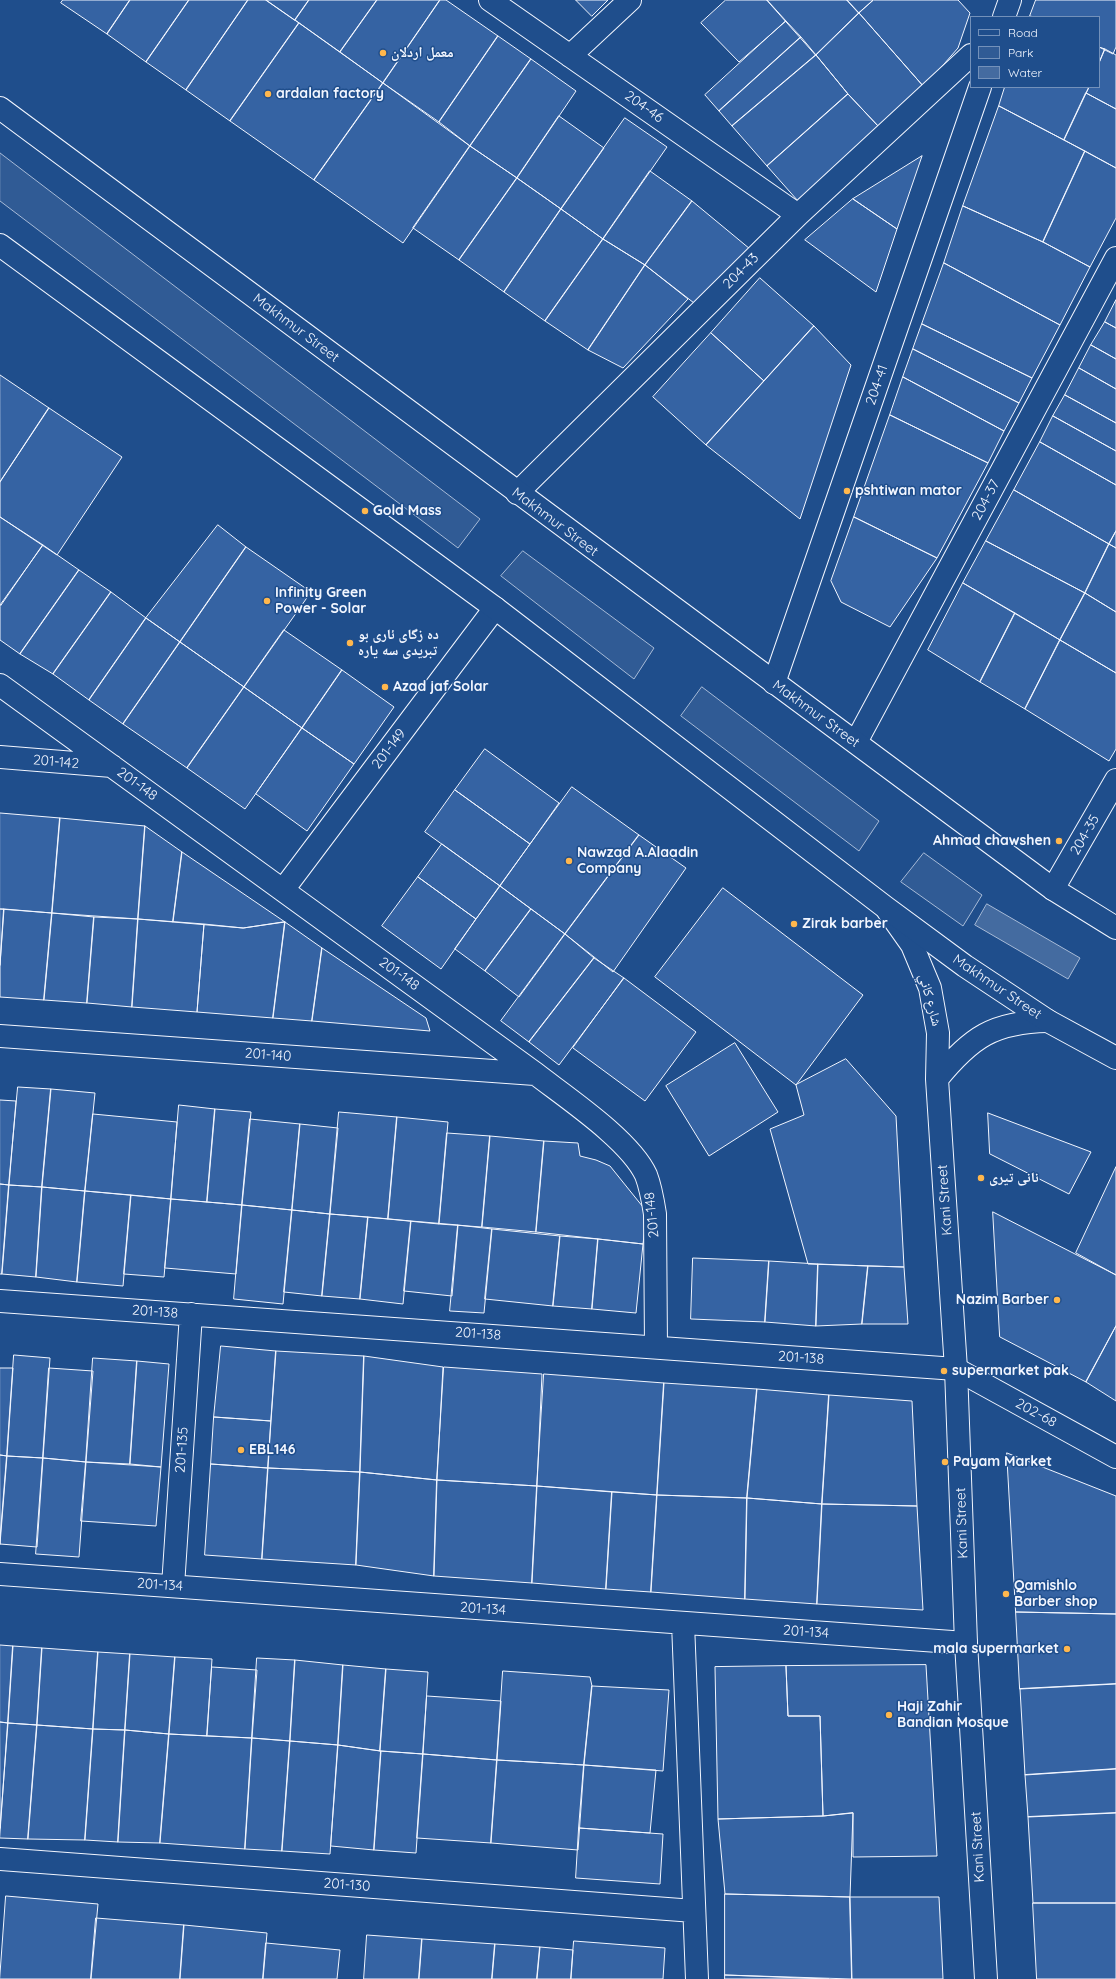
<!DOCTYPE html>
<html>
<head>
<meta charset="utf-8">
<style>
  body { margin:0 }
  #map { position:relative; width:1116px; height:1979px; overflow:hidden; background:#1f4e8c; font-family:Quicksand,sans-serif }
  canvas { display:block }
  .legend { position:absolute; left:970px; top:16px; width:130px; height:72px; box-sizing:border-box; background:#1f4e8c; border:1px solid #7391ba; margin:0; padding:5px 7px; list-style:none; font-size:12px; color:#f2f6ff }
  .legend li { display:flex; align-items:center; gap:8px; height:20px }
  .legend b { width:20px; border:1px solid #7391ba }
</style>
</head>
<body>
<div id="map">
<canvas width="1116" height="1979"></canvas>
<ul class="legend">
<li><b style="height:5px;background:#1f4e8c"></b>Road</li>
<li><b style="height:11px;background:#305b95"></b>Park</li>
<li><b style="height:11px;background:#446ba0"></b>Water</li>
</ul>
</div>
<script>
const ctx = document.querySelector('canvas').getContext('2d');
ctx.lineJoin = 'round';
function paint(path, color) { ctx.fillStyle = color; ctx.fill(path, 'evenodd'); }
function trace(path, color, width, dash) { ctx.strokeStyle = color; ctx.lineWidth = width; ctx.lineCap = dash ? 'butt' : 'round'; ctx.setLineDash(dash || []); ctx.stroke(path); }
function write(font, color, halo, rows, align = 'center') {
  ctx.font = font + ' Quicksand,"Noto Naskh Arabic",sans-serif'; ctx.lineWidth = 3; ctx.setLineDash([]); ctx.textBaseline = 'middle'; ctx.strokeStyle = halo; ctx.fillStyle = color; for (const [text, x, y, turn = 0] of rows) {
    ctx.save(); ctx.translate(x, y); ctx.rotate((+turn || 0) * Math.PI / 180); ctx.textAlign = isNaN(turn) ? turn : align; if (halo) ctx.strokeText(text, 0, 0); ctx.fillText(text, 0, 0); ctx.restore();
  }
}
const green = new Path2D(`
  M 0,153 L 480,519 L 458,548 L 0,201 Z
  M 523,551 L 654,648 L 634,679 L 501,576 Z
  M 702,687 L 879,821 L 859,851 L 681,716 Z
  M 924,853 L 982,895 L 963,926 L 901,882 Z`);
paint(green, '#305b95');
trace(green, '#a8bbd7', 1);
const water = new Path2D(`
  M 987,904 L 1080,958 L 1068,979 L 975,925 Z`);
paint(water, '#446ba0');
trace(water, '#a8bbd7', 1);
const building = new Path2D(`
  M 63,0 L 130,0 L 107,34 L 61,3 Z
  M 130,0 L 189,0 L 146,62 L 107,34 Z
  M 189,0 L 248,0 L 186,90 L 146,62 Z
  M 248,0 L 266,0 L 299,23 L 230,121 L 186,90 Z
  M 266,0 L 309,0 L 295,20 Z
  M 309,0 L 377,0 L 340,52 L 295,20 Z
  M 377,0 L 440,0 L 383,83 L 340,52 Z
  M 440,0 L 446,0 L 498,36 L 439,122 L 383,83 Z
  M 576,0 L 608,0 L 592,16 Z
  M 726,0 L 767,0 L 786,21 L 739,62 L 701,23 Z
  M 767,0 L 847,0 L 859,13 L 816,55 Z
  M 847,0 L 873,0 L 859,13 Z
  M 874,0 L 958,0 L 970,13 L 958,48 L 924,87 L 859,13 Z
  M 1036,0 L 1116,0 L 1116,47 L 1113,54 L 1099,47 L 1099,17 L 1034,17 L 1030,16 Z
  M 859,13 L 924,87 L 879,127 L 848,94 L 816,55 Z
  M 786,21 L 801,37 L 719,111 L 705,95 Z
  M 299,23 L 383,83 L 314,180 L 230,121 Z
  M 498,36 L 531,59 L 470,146 L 439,122 Z
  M 801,37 L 816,55 L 732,126 L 719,111 Z
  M 1099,47 L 1105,49 L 1099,63 Z
  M 1105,49 L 1116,55 L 1116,109 L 1086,93 L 1089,87 L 1099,87 L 1099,63 Z
  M 816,55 L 848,94 L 767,166 L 732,126 Z
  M 531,59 L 576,91 L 517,178 L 470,146 Z
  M 383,83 L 470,146 L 403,243 L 314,180 Z
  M 1005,87 L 1089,87 L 1064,140 L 999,106 Z
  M 1086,93 L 1116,109 L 1116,168 L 1064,140 Z
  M 848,94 L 879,127 L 798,201 L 767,166 Z
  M 999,106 L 1085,151 L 1043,242 L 963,206 Z
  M 559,116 L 604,148 L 561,209 L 517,178 Z
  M 625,118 L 667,147 L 603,239 L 561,209 Z
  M 470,146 L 517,178 L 459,260 L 413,228 Z
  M 1085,151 L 1116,168 L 1116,218 L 1090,267 L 1043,242 Z
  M 922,156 L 897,229 L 853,199 Z
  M 650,171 L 692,201 L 645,265 L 603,239 Z
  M 517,178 L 561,209 L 504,292 L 459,260 Z
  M 853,199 L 897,229 L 876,292 L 805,240 Z
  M 692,201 L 750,249 L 694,303 L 645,265 Z
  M 963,206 L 1043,242 L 1090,267 L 1060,325 L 944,263 Z
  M 561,209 L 603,239 L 545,321 L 504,292 Z
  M 603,239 L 645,265 L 588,350 L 545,321 Z
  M 944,263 L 1060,325 L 1032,378 L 922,324 Z
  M 645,265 L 688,299 L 623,368 L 588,350 Z
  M 760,278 L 814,326 L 764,381 L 711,333 Z
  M 1116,300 L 1116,328 L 1105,322 Z
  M 1105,322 L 1116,328 L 1116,359 L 1091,345 Z
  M 922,324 L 1032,378 L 1019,403 L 913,349 Z
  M 814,326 L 851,365 L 800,519 L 706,445 Z
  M 711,333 L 764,381 L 706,445 L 653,397 Z
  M 1091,345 L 1116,359 L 1116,389 L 1079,368 Z
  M 913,349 L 1019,403 L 1004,431 L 903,377 Z
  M 1079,368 L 1116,389 L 1116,423 L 1065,395 Z
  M 0,375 L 49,408 L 0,482 Z
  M 903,377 L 1004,431 L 988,463 L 890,415 Z
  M 1065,395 L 1116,423 L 1116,451 L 1053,416 Z
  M 49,408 L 122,457 L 57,555 L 0,517 L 0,482 Z
  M 890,415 L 988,463 L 937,558 L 854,517 Z
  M 1053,416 L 1116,451 L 1116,485 L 1040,442 Z
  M 1040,442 L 1116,485 L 1116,531 L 1109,544 L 1014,490 Z
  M 1014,490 L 1109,544 L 1085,593 L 986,541 Z
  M 0,517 L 43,545 L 0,605 Z
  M 854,517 L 937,558 L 890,627 L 841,602 L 831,581 Z
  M 218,525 L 246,547 L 180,642 L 146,618 Z
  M 1116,531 L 1116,548 L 1109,544 Z
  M 986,541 L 1085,593 L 1060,640 L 963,583 Z
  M 1109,544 L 1116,548 L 1116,612 L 1085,593 Z
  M 43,545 L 79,570 L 20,654 L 0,640 L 0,607 Z
  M 246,547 L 311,592 L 244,687 L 180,642 Z
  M 79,570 L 111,592 L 53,674 L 20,654 Z
  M 963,583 L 1015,613 L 980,682 L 928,650 Z
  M 111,592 L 146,618 L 89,700 L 53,674 Z
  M 1085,593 L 1116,612 L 1116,673 L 1060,640 Z
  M 1015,613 L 1060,640 L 1025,709 L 980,682 Z
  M 146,618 L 180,642 L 123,724 L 89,700 Z
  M 284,630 L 342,670 L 302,728 L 244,687 Z
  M 1060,640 L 1116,673 L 1116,749 L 1109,761 L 1025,709 Z
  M 180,642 L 244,687 L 187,768 L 123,724 Z
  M 342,670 L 394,707 L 354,764 L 302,728 Z
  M 244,687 L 302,728 L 245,809 L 187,768 Z
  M 302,728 L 354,764 L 307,831 L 256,794 Z
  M 485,749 L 559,803 L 530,844 L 455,790 Z
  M 572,787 L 639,835 L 565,934 L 500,886 Z
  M 455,790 L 530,844 L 500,886 L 425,832 Z
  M 0,813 L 60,818 L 52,913 L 0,909 Z
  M 60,818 L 145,826 L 138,919 L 52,913 Z
  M 145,826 L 182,852 L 173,922 L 138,919 Z
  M 639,835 L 686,868 L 613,972 L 565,934 Z
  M 442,844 L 500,886 L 476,919 L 418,877 Z
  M 182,852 L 285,922 L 243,928 L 173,922 Z
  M 418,877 L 476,919 L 441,969 L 382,926 Z
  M 500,886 L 531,909 L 485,971 L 455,949 Z
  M 723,888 L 863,995 L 796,1085 L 655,977 Z
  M 0,909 L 4,909 L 0,965 Z
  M 4,909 L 52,913 L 44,1000 L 0,997 L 0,965 Z
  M 531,909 L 565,934 L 519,997 L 485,971 Z
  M 52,913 L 94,917 L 87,1003 L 44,1000 Z
  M 94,917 L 138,919 L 132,1007 L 87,1003 Z
  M 138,919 L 204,924 L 197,1012 L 132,1007 Z
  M 285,922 L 273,1018 L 197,1012 L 204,924 L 243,928 Z
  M 285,922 L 322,948 L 312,1021 L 273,1018 Z
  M 565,934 L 594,958 L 529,1042 L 501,1021 Z
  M 322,948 L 426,1018 L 430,1031 L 312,1021 Z
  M 594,958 L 624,978 L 559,1065 L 529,1042 Z
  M 624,978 L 696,1032 L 645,1101 L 573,1048 Z
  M 735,1043 L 778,1112 L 709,1156 L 666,1086 Z
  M 846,1059 L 896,1116 L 904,1267 L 808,1264 L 770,1129 L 804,1115 L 796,1085 Z
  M 18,1087 L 51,1089 L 42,1187 L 9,1185 Z
  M 51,1089 L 95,1093 L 85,1191 L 42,1187 Z
  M 0,1100 L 16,1101 L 9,1185 L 0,1184 Z
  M 179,1105 L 215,1109 L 207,1202 L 171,1199 Z
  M 215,1109 L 251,1112 L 242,1205 L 207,1202 Z
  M 339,1112 L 397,1117 L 388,1219 L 330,1214 Z
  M 988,1113 L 1091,1152 L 1069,1194 L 990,1154 Z
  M 93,1114 L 177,1122 L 171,1199 L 85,1191 Z
  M 397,1117 L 448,1122 L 439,1224 L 388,1219 Z
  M 250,1119 L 300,1124 L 292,1210 L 242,1205 Z
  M 300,1124 L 338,1128 L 330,1214 L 292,1210 Z
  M 447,1133 L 490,1136 L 482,1227 L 439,1224 Z
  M 490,1136 L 544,1141 L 536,1232 L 482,1227 Z
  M 544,1141 L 578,1143 L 580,1156 L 596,1160 L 610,1166 L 647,1212 L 643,1244 L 536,1232 Z
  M 1116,1167 L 1116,1275 L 1076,1253 Z
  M 0,1184 L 9,1185 L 2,1274 L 0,1274 Z
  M 9,1185 L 42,1187 L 36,1277 L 2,1274 Z
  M 42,1187 L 85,1191 L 77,1282 L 36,1277 Z
  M 85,1191 L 131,1195 L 123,1286 L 77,1282 Z
  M 131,1195 L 171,1199 L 164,1277 L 124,1274 Z
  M 171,1199 L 242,1205 L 236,1274 L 165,1268 Z
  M 242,1205 L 292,1210 L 283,1304 L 234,1299 Z
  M 292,1210 L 330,1214 L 322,1296 L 284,1292 Z
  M 993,1212 L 1116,1275 L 1116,1326 L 1086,1382 L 1000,1337 Z
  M 330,1214 L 368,1217 L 360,1299 L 322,1296 Z
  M 368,1217 L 411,1221 L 403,1304 L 360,1299 Z
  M 411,1221 L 458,1225 L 452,1296 L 404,1291 Z
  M 458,1225 L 492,1229 L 484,1313 L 450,1311 Z
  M 492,1229 L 560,1236 L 553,1306 L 485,1299 Z
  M 560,1236 L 598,1239 L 592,1309 L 553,1306 Z
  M 598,1239 L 643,1244 L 636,1313 L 592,1309 Z
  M 693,1258 L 769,1261 L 765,1322 L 691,1319 Z
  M 769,1261 L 818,1264 L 816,1326 L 765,1322 Z
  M 818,1264 L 868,1266 L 862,1324 L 816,1326 Z
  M 868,1266 L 904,1267 L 908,1324 L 862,1324 Z
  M 1116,1326 L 1116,1401 L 1086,1382 Z
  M 221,1346 L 276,1351 L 271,1421 L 214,1417 Z
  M 276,1351 L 364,1356 L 360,1472 L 268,1468 Z
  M 14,1355 L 50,1358 L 43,1458 L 7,1456 Z
  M 364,1356 L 443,1367 L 437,1480 L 360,1472 Z
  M 93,1358 L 137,1361 L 130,1464 L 86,1462 Z
  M 137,1361 L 169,1364 L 161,1467 L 130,1464 Z
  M 444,1367 L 542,1374 L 537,1486 L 437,1480 Z
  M 0,1368 L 13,1368 L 7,1456 L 0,1455 Z
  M 49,1368 L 93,1371 L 86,1462 L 43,1458 Z
  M 544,1374 L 664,1383 L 657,1495 L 537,1486 Z
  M 664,1383 L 757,1389 L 747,1498 L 657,1495 Z
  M 757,1389 L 829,1395 L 822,1504 L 747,1498 Z
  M 829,1395 L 912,1401 L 917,1506 L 822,1504 Z
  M 214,1417 L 271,1421 L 268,1468 L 211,1464 Z
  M 1007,1453 L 1116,1496 L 1116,1614 L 1016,1612 Z
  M 0,1455 L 7,1456 L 0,1544 Z
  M 7,1456 L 43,1458 L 37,1547 L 0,1544 Z
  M 43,1458 L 86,1462 L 79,1557 L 36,1554 Z
  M 86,1462 L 161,1467 L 156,1526 L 81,1521 Z
  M 211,1464 L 268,1468 L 262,1559 L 205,1555 Z
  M 268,1468 L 360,1472 L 356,1565 L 262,1559 Z
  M 360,1472 L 437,1480 L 434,1576 L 356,1565 Z
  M 437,1480 L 537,1486 L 532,1583 L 434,1576 Z
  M 537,1486 L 612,1492 L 606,1589 L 532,1583 Z
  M 612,1492 L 657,1495 L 651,1592 L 606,1589 Z
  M 657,1495 L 747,1498 L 745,1599 L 651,1592 Z
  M 747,1498 L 822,1504 L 817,1604 L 745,1599 Z
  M 822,1504 L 917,1506 L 923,1610 L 817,1604 Z
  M 1016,1612 L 1116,1614 L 1116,1684 L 1020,1689 Z
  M 0,1645 L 13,1646 L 8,1723 L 0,1722 Z
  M 13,1646 L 42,1648 L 37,1725 L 8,1723 Z
  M 42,1648 L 98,1652 L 93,1729 L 37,1725 Z
  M 98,1652 L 130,1654 L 125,1730 L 93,1729 Z
  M 130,1654 L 175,1657 L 169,1734 L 125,1730 Z
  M 175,1657 L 212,1659 L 207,1736 L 169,1734 Z
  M 257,1658 L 295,1660 L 290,1741 L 252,1738 Z
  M 295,1660 L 343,1665 L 338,1745 L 290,1741 Z
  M 343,1665 L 386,1669 L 380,1751 L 338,1745 Z
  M 926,1665 L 937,1856 L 853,1857 L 853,1813 L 823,1816 L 820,1716 L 788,1716 L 786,1666 Z
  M 786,1666 L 788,1716 L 820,1716 L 823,1816 L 718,1819 L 715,1667 Z
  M 212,1667 L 257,1670 L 252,1738 L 207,1736 Z
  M 386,1669 L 428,1672 L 423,1754 L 380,1751 Z
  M 503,1671 L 590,1677 L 592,1686 L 584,1765 L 497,1760 Z
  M 1116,1684 L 1116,1769 L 1025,1775 L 1020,1689 Z
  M 592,1686 L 669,1690 L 663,1771 L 584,1765 Z
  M 427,1696 L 501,1701 L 497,1760 L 423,1754 Z
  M 0,1722 L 8,1723 L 0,1828 Z
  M 8,1723 L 37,1725 L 28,1839 L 0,1838 Z
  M 37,1725 L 93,1729 L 85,1840 L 28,1839 Z
  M 93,1729 L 125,1730 L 118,1842 L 85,1840 Z
  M 125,1730 L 169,1734 L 160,1843 L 118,1842 Z
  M 169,1734 L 252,1738 L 245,1849 L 160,1843 Z
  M 252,1738 L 290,1741 L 282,1851 L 245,1849 Z
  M 290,1741 L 338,1745 L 330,1854 L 282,1851 Z
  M 338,1745 L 381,1751 L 374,1850 L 331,1846 Z
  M 381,1751 L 423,1754 L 416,1853 L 374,1850 Z
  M 423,1754 L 497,1760 L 491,1843 L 417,1838 Z
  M 497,1760 L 584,1765 L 578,1850 L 491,1843 Z
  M 584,1765 L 656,1770 L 650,1833 L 579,1828 Z
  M 1116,1769 L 1116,1813 L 1028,1817 L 1025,1775 Z
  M 853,1813 L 850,1897 L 725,1894 L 718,1819 L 823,1816 Z
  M 1116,1813 L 1116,1903 L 1033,1903 L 1028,1817 Z
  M 579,1828 L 663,1834 L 660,1884 L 576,1878 Z
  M 725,1894 L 850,1897 L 852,1979 L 725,1975 Z
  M 6,1896 L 98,1904 L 91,1979 L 0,1979 Z
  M 850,1897 L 939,1897 L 943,1979 L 852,1979 Z
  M 1033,1903 L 1116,1903 L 1116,1979 L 1037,1979 Z
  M 96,1918 L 184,1925 L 180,1979 L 91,1979 Z
  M 184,1925 L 267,1933 L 263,1979 L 180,1979 Z
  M 367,1935 L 422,1939 L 419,1979 L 364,1979 Z
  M 422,1939 L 495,1944 L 492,1979 L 419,1979 Z
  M 574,1941 L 665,1948 L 663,1979 L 571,1979 Z
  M 266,1943 L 340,1950 L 337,1979 L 263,1979 Z
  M 495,1944 L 540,1947 L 537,1979 L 492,1979 Z
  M 540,1947 L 573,1950 L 571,1979 L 537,1979 Z
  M 725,1975 L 829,1979 L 725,1979 Z`);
paint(building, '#3563a3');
trace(building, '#f2f6ff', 1);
const street = new Path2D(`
  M 490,0 L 798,215
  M 1004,17 L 1010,0
  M 570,56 L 630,0
  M 517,493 L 798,215 L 971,55
  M 774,683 L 980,87
  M 0,685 L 536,1074 C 567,1098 630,1140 646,1175 C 651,1188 653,1201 655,1214 L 656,1347
  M 856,742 L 1116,258
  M 0,757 L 112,766
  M 1053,889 L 1116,780
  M 283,890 L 495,608
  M 0,1036 L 535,1074
  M 0,1301 L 956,1369 L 1116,1457
  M 0,1574 L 966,1643
  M 173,1586 L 191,1314
  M 683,1623 L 697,1979
  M 0,1859 L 694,1911`);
const secondary = new Path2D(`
  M 888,911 L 912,945 L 930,988 L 938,1033 L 937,1079 L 956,1369 L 966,1643 L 986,1979
  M 937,1079 C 971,1037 994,1022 1048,1021`);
const highway = new Path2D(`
  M 0,108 L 1053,889 L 1116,928
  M 0,245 L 495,608 L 885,907 L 965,966 L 1048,1021 L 1116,1058`);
trace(street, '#f2f6ff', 24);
trace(secondary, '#f2f6ff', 24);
trace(highway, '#f2f6ff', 24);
trace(street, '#1f4e8c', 22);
trace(secondary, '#1f4e8c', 22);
trace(highway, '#1f4e8c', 22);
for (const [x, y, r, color] of [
  [383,53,4,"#ffb74d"],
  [268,94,4,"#ffb74d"],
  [847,491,4,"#ffb74d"],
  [365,511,4,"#ffb74d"],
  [267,601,4,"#ffb74d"],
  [350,643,4,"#ffb74d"],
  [385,687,4,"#ffb74d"],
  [1059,841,4,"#ffb74d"],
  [569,861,4,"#ffb74d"],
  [794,924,4,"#ffb74d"],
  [981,1178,4,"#ffb74d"],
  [1057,1300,4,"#ffb74d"],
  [944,1371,4,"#ffb74d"],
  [241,1450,4,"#ffb74d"],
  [945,1462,4,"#ffb74d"],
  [1006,1594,4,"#ffb74d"],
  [1067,1649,4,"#ffb74d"],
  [889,1715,4,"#ffb74d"]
]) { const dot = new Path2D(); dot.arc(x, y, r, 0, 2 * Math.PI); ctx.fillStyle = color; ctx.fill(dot); trace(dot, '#1f4e8c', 1.5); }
write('bold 14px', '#f2f6ff', '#1f4e8c', [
  ["معمل اردلان",391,53],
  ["ardalan factory",276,94],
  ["pshtiwan mator",855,491],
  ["Gold Mass",373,511],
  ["Infinity Green",275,593],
  ["Power - Solar",275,609],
  ["ده زگاى ئاری بو",358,635],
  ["تبریدی سە یارە",358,651],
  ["Azad jaf Solar",393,687],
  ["Ahmad chawshen",1051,841,"right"],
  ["Nawzad A.Alaadin",577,853],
  ["Company",577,869],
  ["Zirak barber",802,924],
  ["نانی تیری",989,1178],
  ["Nazim Barber",1049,1300,"right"],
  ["supermarket pak",952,1371],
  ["EBL146",249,1450],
  ["Payam Market",953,1462],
  ["Qamishlo",1014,1586],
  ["Barber shop",1014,1602],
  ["mala supermarket",1059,1649,"right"],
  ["Haji Zahir",897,1707],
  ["Bandian Mosque",897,1723]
], 'left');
write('14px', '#f2f6ff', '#1f4e8c', [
  ["204-46",644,107,35],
  ["204-43",741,271,-45],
  ["Makhmur Street",296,328,37],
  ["204-41",877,385,-71],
  ["204-37",986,500,-62],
  ["Makhmur Street",555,522,37],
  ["Makhmur Street",816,714,36],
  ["201-149",389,749,-53],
  ["201-142",56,762,5],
  ["201-148",137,784,36],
  ["204-35",1085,835,-60],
  ["201-148",399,974,36],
  ["Makhmur Street",997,987,34],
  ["شارع كاني",930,1000,75],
  ["201-140",268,1055,4],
  ["Kani Street",945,1200,-94],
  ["201-148",652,1215,-96],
  ["201-138",155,1312,4],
  ["201-138",478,1334,4],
  ["201-138",801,1358,4],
  ["202-68",1036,1413,29],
  ["201-135",182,1450,-86],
  ["Kani Street",962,1523,-92],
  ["201-134",160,1585,4],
  ["201-134",483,1609,4],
  ["201-134",806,1632,4],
  ["Kani Street",978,1847,-93],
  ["201-130",347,1885,4]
]);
</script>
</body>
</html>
